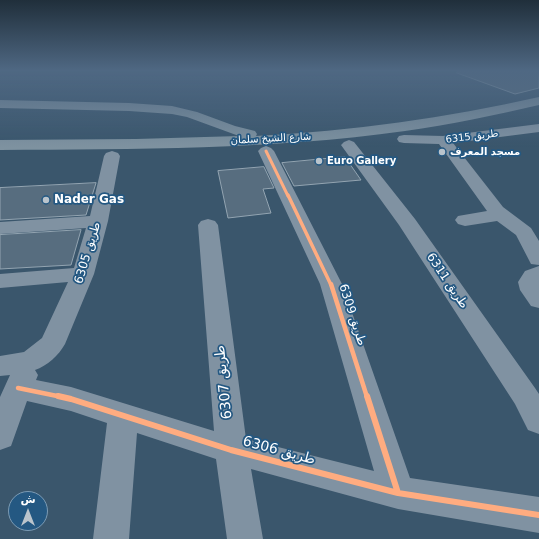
<!DOCTYPE html>
<html>
<head>
<meta charset="utf-8">
<style>
  body { margin:0 }
  #map { position:relative; width:539px; height:539px; overflow:hidden; background:#3a566c; font-family:"DejaVu Sans","Noto Sans Arabic",sans-serif }
  canvas { display:block }
  .north { position:absolute; left:8px; top:491px; width:40px; height:40px; box-sizing:border-box; background:#245882; border:1px solid #7c9bb4; border-radius:50%; rotate:0deg; font-size:11px; font-weight:700; line-height:16px; text-align:center; color:#fff }
  .north::after { content:''; display:block; margin:auto; width:14px; height:18px; background:#bac4cc; clip-path:polygon(50% 0,100% 100%,50% 72%,0 100%) }
</style>
</head>
<body>
<div id="map">
<canvas width="539" height="539"></canvas>
<div class="north">ش</div>
</div>
<script>
const ctx = document.querySelector('canvas').getContext('2d');
ctx.lineJoin = 'round';
function paint(path, color) { ctx.fillStyle = color; ctx.fill(path, 'evenodd'); }
function trace(path, color, width, dash) { ctx.strokeStyle = color; ctx.lineWidth = width; ctx.lineCap = dash ? 'butt' : 'round'; ctx.setLineDash(dash || []); ctx.stroke(path); }
function write(font, color, halo, rows, align = 'center') {
  ctx.font = font + ' "DejaVu Sans","Noto Sans Arabic",sans-serif'; ctx.lineWidth = 3.5; ctx.setLineDash([]); ctx.textBaseline = 'middle'; ctx.strokeStyle = halo; ctx.fillStyle = color; for (const [text, x, y, turn = 0] of rows) {
    ctx.save(); ctx.translate(x, y); ctx.rotate((+turn || 0) * Math.PI / 180); ctx.textAlign = isNaN(turn) ? turn : align; if (halo) ctx.strokeText(text, 0, 0); ctx.fillText(text, 0, 0); ctx.restore();
  }
}
const building = new Path2D(`
  M 458,71 L 539,71 L 539,88 L 515,94 L 457,73 Z
  M 345,157 L 361,180 L 294,186 L 282,163 Z
  M 264,167 L 274,188 L 263,189 L 271,213 L 228,218 L 218,171 Z
  M 96,183 L 86,215 L 0,220 L 0,188 Z
  M 81,230 L 71,265 L 0,269 L 0,235 Z`);
paint(building, '#576d7f');
trace(building, '#93a4b1', 1);
paint(new Path2D(`
  M 539,124 L 539,132 L 453,143 L 503,207 L 531,228 L 539,241 L 539,265 L 531,264 L 516,235 L 497,221 L 465,226 L 458,224 L 455,220 L 458,216 L 487,211 L 439,144 L 404,143 L 399,142 L 397,139 L 399,136 L 404,135 L 443,136 Z
  M 349,140 L 354,142 L 415,219 L 535,388 L 539,394 L 539,434 L 528,430 L 515,404 L 399,225 L 341,145 L 344,142 Z
  M 266,146 L 271,148 L 274,151 L 342,284 L 410,478 L 539,497 L 539,533 L 398,509 L 251,469 L 263,539 L 227,539 L 216,459 L 137,433 L 129,539 L 93,539 L 107,423 L 71,411 L 27,401 L 11,446 L 0,450 L 0,397 L 10,375 L 0,376 L 0,356 L 24,352 L 42,338 L 68,282 L 0,288 L 0,274 L 74,268 L 86,228 L 0,234 L 0,222 L 90,216 L 104,156 L 106,153 L 112,151 L 118,153 L 120,156 L 108,221 L 94,274 L 65,344 C 59,355 47,366 35,370 L 38,375 L 36,380 L 71,387 L 214,431 L 198,225 L 201,221 L 208,219 L 215,221 L 218,225 L 246,439 L 374,471 L 320,284 L 258,151 L 261,148 Z
  M 539,266 L 539,308 L 531,306 L 520,290 L 518,282 L 525,271 Z`), '#8092a2');
paint(new Path2D(`
  M 539,97 L 539,105 C 495,115 450,125 405,131 C 271,150 135,149 0,150 L 0,140 L 136,139 L 239,136 L 187,117 L 172,114 L 129,111 L 0,108 L 0,100 L 129,103 L 172,106 L 197,112 L 235,126 L 255,131 L 257,134 L 256,136 C 352,131 446,118 539,97 Z`), '#7e92a0');
trace(new Path2D(`
  M 266,151 L 288,196`), '#ffac80', 3);
trace(new Path2D(`
  M 288,195 L 331,285`), '#ffac80', 3.5);
trace(new Path2D(`
  M 331,284 L 367,397
  M 18,388 L 62,397`), '#ffac80', 4.5);
trace(new Path2D(`
  M 58,396 L 71,399 L 231,450 L 398,493 L 539,515
  M 367,396 L 398,493`), '#ffac80', 6);
const sky = ctx.createLinearGradient(0, 0, 0, 147);
sky.addColorStop(0, '#202f3b');
sky.addColorStop(0.48, '#4f6883');
sky.addColorStop(1, '#4f688300');
ctx.fillStyle = sky;
ctx.fillRect(0, 0, 539, 147);
for (const [x, y, r, color] of [
  [442,152,4,"#bac4cc"],
  [319,161,4,"#bac4cc"],
  [46,200,4,"#bac4cc"]
]) { const dot = new Path2D(); dot.arc(x, y, r, 0, 2 * Math.PI); ctx.fillStyle = color; ctx.fill(dot); trace(dot, '#245882', 1.5); }
write('10px', '#fff', '#245882', [
  ["طريق 6315",472,137,-7],
  ["شارع الشيخ سلمان",271,139,-3]
]);
write('bold 10px', '#fff', '#245882', [
  ["مسجد المعرف",450,152],
  ["Euro Gallery",327,161]
], 'left');
write('bold 12px', '#fff', '#245882', [
  ["Nader Gas",54,200]
], 'left');
write('12px', '#fff', '#245882', [
  ["طريق 6305",88,253,-73],
  ["طريق 6311",447,281,56],
  ["طريق 6309",352,315,72]
]);
write('14px', '#fff', '#245882', [
  ["طريق 6307",224,382,-96],
  ["طريق 6306",279,451,15]
]);
</script>
</body>
</html>
